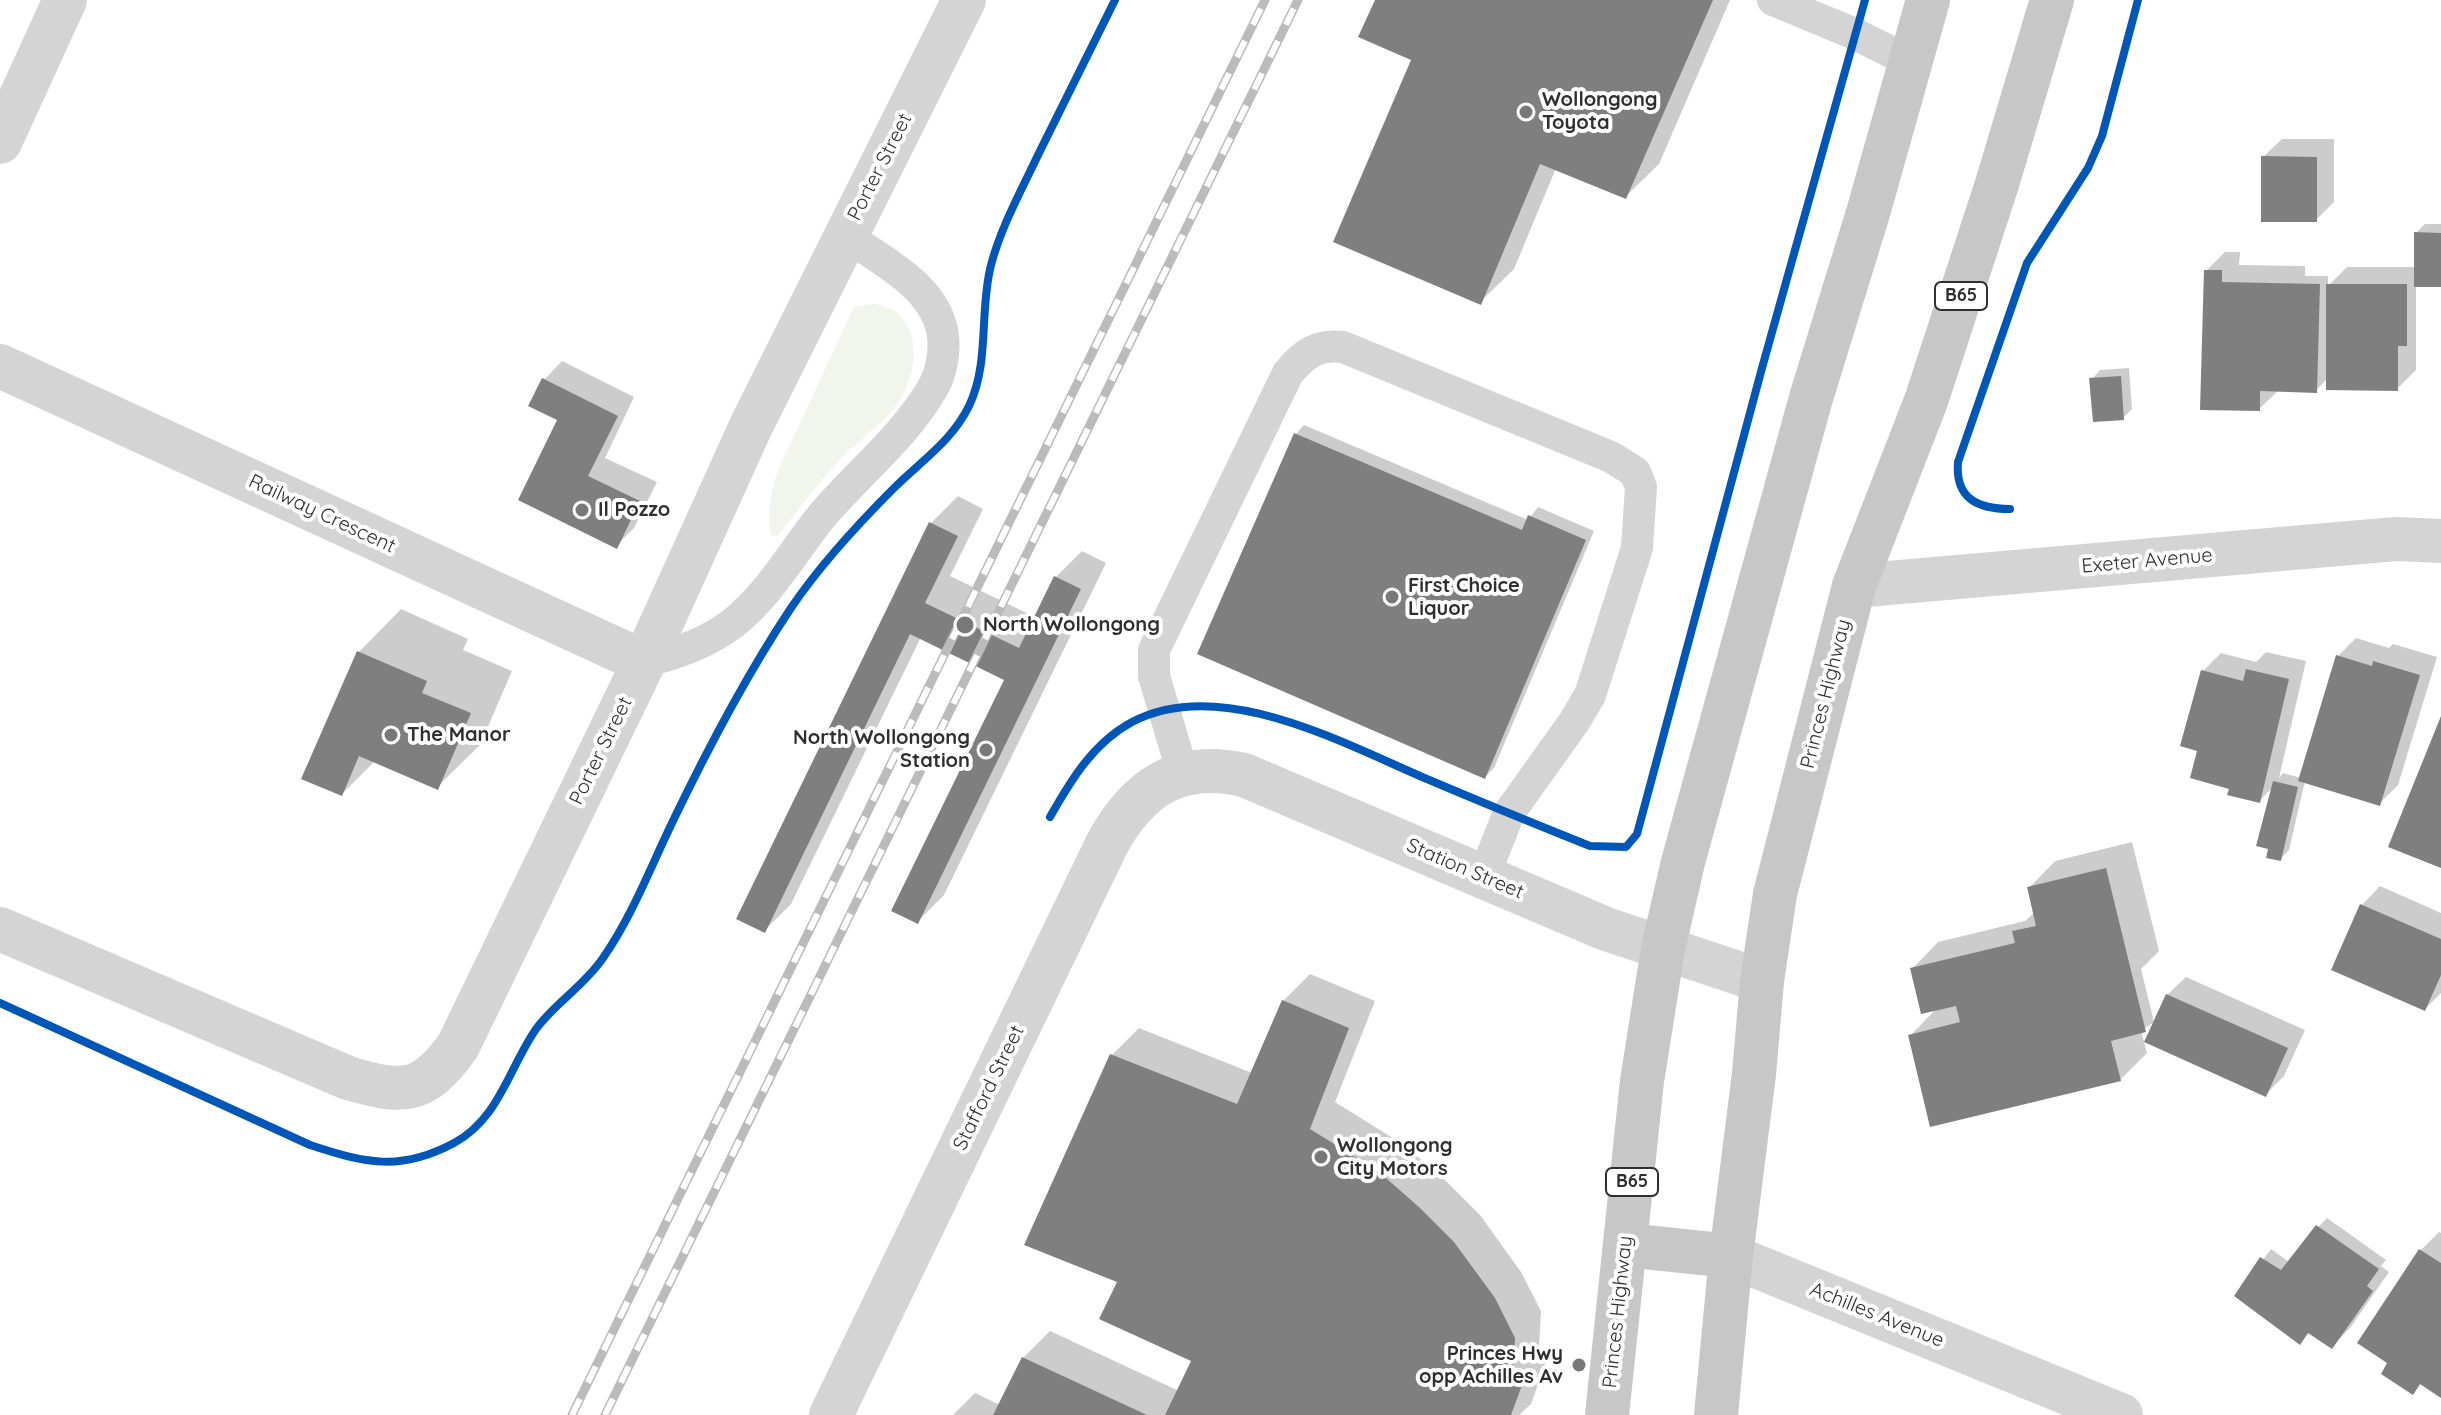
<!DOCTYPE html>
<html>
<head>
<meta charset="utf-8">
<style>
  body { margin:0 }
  canvas { display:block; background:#fff }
</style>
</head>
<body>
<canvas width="2441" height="1415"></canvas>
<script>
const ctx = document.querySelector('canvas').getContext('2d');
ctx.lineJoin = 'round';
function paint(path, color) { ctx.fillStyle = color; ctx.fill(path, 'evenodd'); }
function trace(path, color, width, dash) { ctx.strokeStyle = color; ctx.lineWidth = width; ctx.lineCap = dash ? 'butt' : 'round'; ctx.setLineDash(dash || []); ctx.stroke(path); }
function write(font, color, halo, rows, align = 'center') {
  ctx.font = font + ' Quicksand,sans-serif'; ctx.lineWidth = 8; ctx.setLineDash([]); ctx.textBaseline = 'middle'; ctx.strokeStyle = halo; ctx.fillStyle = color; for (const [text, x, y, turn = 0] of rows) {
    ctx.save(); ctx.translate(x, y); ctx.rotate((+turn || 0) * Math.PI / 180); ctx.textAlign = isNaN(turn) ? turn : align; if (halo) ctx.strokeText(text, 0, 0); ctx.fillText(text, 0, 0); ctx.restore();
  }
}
paint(new Path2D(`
  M 875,304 C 921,310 921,366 901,398 C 886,422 860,439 841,459 C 818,483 798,510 778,536 L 771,535 C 767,512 771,489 779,468 L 854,307 Z`), '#f2f5ec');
paint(new Path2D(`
  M 1377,0 L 1730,0 L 1659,164 L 1625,197 L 1556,168 L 1514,269 L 1480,302 L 1413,59 Z
  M 2282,139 L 2334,139 L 2334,202 L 2316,220 L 2263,157 Z
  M 2425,224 L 2441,224 L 2441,285 L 2416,285 L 2416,370 L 2397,389 L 2328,378 L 2316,390 L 2279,390 L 2259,409 L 2206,271 L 2225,252 L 2240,252 L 2239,265 L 2305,266 L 2305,276 L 2328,276 L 2328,286 L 2347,267 L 2416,267 L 2416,233 Z
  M 562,361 L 634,397 L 605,458 L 657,482 L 634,528 L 616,546 L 544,380 Z
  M 2129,368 L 2132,409 L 2123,418 L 2092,379 L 2100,370 Z
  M 1304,425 L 1528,520 L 1538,507 L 1594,531 L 1494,768 L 1485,777 L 1296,434 Z
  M 958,496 L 983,509 L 950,576 L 1037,618 L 1056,577 L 1082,551 L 1106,563 L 944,895 L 918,921 L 1006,679 L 921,637 L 791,904 L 764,931 L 920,545 L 931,523 Z
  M 401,609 L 468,639 L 463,650 L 512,671 L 480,745 L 437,787 L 375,761 L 342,794 L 359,652 Z
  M 2356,638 L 2389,648 L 2393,644 L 2437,657 L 2398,785 L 2379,804 L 2305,781 L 2289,850 L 2280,859 L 2273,787 L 2259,801 L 2232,788 L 2199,749 L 2203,671 L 2221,653 L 2256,662 L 2266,652 L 2306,661 L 2279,778 L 2283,773 L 2301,778 L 2338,656 Z
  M 2132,842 L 2159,951 L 2141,969 L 2154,1022 L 2141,1031 L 2147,1053 L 2120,1080 L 1910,1036 L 1937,1008 L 1912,969 L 1938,942 L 2025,921 L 2035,912 L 2029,888 L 2055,861 Z
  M 2380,886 L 2441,913 L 2441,993 L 2425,1009 L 2334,969 L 2362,905 Z
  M 1310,974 L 1375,1001 L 1335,1102 L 1404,1145 L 1447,1182 L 1480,1215 L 1521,1272 L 1541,1311 L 1539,1348 L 1550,1351 L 1531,1404 L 1519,1415 L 953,1415 L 975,1393 L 1000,1405 L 1023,1358 L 1050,1331 L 1179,1391 L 1194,1360 L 1119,1281 L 1112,1055 L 1139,1028 L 1252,1073 L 1283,1001 Z
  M 2186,977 L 2305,1030 L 2284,1076 L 2266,1094 L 2167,995 Z
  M 2327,1218 L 2386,1260 L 2381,1266 L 2389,1272 L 2350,1328 L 2331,1347 L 2310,1332 L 2300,1342 L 2237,1295 L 2271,1249 L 2289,1262 L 2303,1243 Z
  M 2439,1232 L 2441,1233 L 2441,1396 L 2422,1383 L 2413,1392 L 2390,1363 L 2360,1342 L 2421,1250 Z`), '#0003');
paint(new Path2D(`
  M 1375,0 L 1713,0 L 1626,199 L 1540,164 L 1481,305 L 1333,242 L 1411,60 L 1358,37 Z
  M 2261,156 L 2317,157 L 2317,222 L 2261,222 Z
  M 2414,232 L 2441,233 L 2441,287 L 2414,287 Z
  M 2204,270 L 2222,270 L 2222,282 L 2320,284 L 2317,393 L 2260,391 L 2260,411 L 2200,410 Z
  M 2326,284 L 2407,284 L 2407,346 L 2398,346 L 2398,391 L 2326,390 Z
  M 2121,376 L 2124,420 L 2093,422 L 2089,378 Z
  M 542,378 L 618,416 L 588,476 L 640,501 L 617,549 L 518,500 L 557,420 L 528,406 Z
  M 1294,433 L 1522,530 L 1528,515 L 1586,540 L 1485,779 L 1197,654 Z
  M 929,522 L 958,536 L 925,603 L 1019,648 L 1054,576 L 1081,589 L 918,924 L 891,911 L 1004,680 L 910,634 L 765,933 L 736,919 Z
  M 357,651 L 427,681 L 422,693 L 471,713 L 438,790 L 359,756 L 342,796 L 301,779 Z
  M 2336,655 L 2372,666 L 2373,661 L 2420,675 L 2380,806 L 2298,781 Z
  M 2246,669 L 2289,679 L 2260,803 L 2227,795 L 2229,789 L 2190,778 L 2197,751 L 2180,746 L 2201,670 L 2243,681 Z
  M 2441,716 L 2441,868 L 2388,847 Z
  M 2273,781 L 2298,787 L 2281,861 L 2266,858 L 2268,849 L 2256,846 Z
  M 2106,868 L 2146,1032 L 2111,1041 L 2121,1081 L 1930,1127 L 1908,1035 L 1960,1022 L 1956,1006 L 1921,1014 L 1910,968 L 2015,943 L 2012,931 L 2036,926 L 2027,887 Z
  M 2360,904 L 2441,939 L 2441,975 L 2425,1011 L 2331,970 Z
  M 2166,994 L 2288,1048 L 2266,1097 L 2144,1042 Z
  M 1282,1000 L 1349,1028 L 1310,1129 L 1378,1171 L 1420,1208 L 1454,1242 L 1495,1298 L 1515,1338 L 1513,1374 L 1525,1377 L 1511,1415 L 1165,1415 L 1191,1361 L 1099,1319 L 1117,1282 L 1024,1245 L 1110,1054 L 1237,1104 Z
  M 2316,1225 L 2379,1269 L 2367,1286 L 2373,1291 L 2332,1349 L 2308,1333 L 2300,1345 L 2234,1296 L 2260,1257 L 2281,1270 Z
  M 2419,1249 L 2441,1263 L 2441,1398 L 2420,1384 L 2413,1395 L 2381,1374 L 2387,1363 L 2357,1343 Z
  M 1022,1357 L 1147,1415 L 993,1415 Z`), '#7f7f7f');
trace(new Path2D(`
  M 1773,0 L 1855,34 L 1911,62
  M 644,662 C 677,653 705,644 732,624 C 769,595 792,553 821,517 C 856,475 905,436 932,389 C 941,375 945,353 943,336 C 937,287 882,261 845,235
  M 1183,774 L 1154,676 L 1154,650 L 1288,373 C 1304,354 1317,344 1343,347 L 1611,457 L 1635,472 L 1641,487 L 1637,548 L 1590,695 L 1574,722 L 1509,813 L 1483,878`), '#d4d4d4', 32);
trace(new Path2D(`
  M 0,142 L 65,0
  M 0,366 L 644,662
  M 1854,586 L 2396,539 L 2441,541
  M 0,929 L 348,1078 C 403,1094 423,1095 458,1046 L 644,662 L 751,426 L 964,0
  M 1731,1256 L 2121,1415
  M 831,1415 L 1107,844 C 1138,787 1179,760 1244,775 L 1606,929 L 1762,981`), '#d4d4d4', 44);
trace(new Path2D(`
  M 1625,1245 L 1731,1256
  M 1607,1415 L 1642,1081 L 1663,949 L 1683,862 L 1811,398 L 1868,213 L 1928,0
  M 1716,1415 L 1731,1256 L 1754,1074 L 1762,981 L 1775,894 L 1854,586 L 1926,401 L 1997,184 L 2052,0`), '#c7c7c7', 44);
const rail = new Path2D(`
  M 572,1415 L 1265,0
  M 605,1415 L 1298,0`);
trace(rail, '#bbb', 9);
trace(rail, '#fff', 6, [18]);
trace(new Path2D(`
  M 2010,509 C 1977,509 1955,498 1958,462 L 2027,263 L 2088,168 L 2102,136 L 2138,0
  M 1050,817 C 1071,780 1093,743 1132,722 C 1221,675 1344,744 1427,779 C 1481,802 1535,824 1590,846 L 1626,847 L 1637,834 L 1762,368 L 1865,0
  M 0,1003 L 310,1145 C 365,1163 400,1172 454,1143 C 499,1119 509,1068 536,1029 C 555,1003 584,986 603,958 C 631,918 650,869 671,825 C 707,750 745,677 791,608 C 820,565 857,525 894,488 C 921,461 952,441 969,406 C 990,362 979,311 991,265 C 1001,227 1021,191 1038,155 C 1064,103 1089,52 1115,0`), '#0057b8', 8);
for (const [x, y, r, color] of [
  [1526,112,8,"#787878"],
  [582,510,8,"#787878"],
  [1392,597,8,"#787878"],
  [965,625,10,"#787878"],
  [391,735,8,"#787878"],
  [986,750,8,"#787878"],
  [1321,1157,8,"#787878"],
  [1579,1365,8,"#787878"]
]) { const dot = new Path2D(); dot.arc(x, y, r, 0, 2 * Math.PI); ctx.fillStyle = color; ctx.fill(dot); trace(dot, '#fff', 3); }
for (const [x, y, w] of [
  [1961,296,52],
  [1632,1182,52]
]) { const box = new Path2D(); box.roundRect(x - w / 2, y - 14, w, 28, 6); ctx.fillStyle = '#fff'; ctx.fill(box); trace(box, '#2f2f2f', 2); }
write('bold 18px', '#2f2f2f', null, [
  ["B65",1961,296],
  ["B65",1632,1182]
]);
write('bold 20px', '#2f2f2f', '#fff', [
  ["Wollongong",1542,100],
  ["Toyota",1542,123],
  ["Il Pozzo",598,510],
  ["First Choice",1408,586],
  ["Liquor",1408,609],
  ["North Wollongong",983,625],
  ["The Manor",407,735],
  ["North Wollongong",970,738,"right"],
  ["Station",970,761,"right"],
  ["Wollongong",1337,1146],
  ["City Motors",1337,1169],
  ["Princes Hwy",1563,1354,"right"],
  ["opp Achilles Av",1563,1377,"right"]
], 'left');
write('20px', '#2f2f2f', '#fff', [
  ["Porter Street",880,167,-63],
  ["Railway Crescent",322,514,25],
  ["Exeter Avenue",2147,561,-5],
  ["Princes Highway",1826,694,-76],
  ["Porter Street",601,751,-64],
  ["Station Street",1465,869,23],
  ["Stafford Street",989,1088,-64],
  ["Princes Highway",1618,1312,-84],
  ["Achilles Avenue",1877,1315,22]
]);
</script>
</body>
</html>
